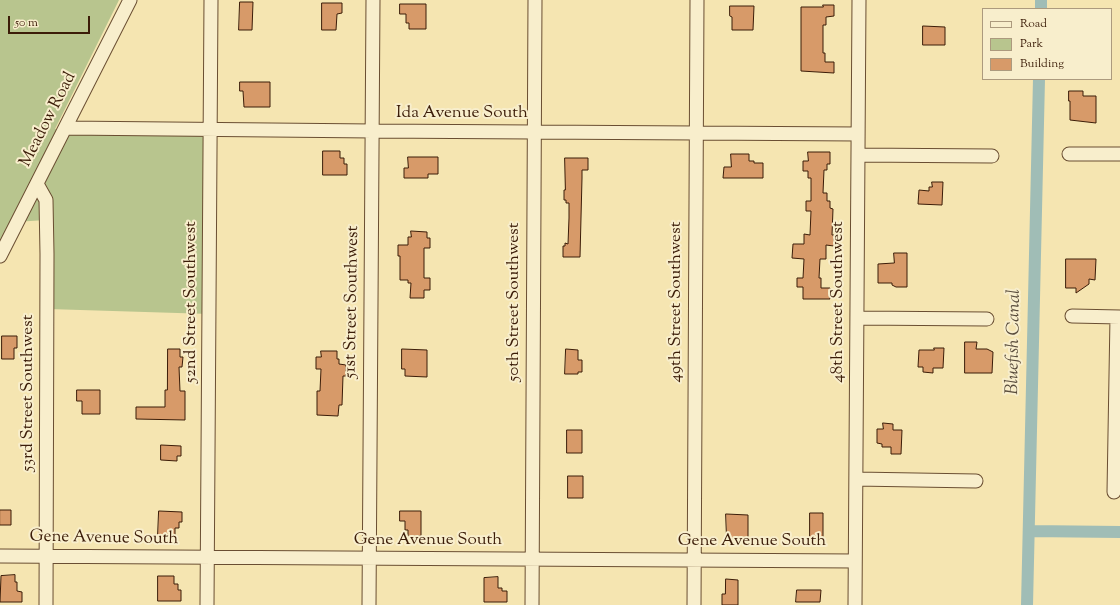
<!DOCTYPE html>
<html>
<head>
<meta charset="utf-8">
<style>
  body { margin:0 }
  #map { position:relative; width:1120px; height:605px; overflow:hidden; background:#f5e5b1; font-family:"Sorts Mill Goudy",serif }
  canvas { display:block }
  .legend { position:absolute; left:982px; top:8px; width:130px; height:72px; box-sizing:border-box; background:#f8eecc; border:1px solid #ac9a7e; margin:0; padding:5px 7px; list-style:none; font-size:12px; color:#3b1c08 }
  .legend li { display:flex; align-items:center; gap:8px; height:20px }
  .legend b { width:20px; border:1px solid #ac9a7e }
  .scale { position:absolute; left:8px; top:16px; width:82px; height:18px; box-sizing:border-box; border:2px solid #3b1c08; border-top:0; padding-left:5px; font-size:12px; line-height:14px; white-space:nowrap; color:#3b1c08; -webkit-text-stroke:3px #f8eecc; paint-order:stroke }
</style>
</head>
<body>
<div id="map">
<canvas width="1120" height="605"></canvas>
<ul class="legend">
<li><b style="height:5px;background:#f8eecc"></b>Road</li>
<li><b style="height:11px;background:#b8c58e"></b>Park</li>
<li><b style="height:11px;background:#d79a69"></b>Building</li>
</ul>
<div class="scale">50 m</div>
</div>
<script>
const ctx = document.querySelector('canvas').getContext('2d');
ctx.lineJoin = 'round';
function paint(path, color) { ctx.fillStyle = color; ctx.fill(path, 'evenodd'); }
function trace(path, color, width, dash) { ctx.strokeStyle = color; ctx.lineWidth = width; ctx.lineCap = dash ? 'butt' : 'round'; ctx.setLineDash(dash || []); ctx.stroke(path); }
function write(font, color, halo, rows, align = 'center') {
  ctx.font = font + ' "Sorts Mill Goudy",serif'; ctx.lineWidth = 4; ctx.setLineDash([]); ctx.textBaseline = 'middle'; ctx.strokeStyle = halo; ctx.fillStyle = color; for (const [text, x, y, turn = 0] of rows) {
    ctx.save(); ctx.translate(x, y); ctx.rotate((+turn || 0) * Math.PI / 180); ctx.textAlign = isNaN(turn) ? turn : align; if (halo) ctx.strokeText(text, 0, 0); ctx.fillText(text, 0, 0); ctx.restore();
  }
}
paint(new Path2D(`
  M 0,0 L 119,0 L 55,129 L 210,133 L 210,314 L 48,309 L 46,220 L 15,222 L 0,252 Z`), '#b8c58e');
trace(new Path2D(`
  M 1041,9 L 1041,0
  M 1029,531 L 1120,532
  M 1027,605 L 1039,79`), '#a0bdb6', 12);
const building = new Path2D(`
  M 240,2 L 253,2 L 252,30 L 239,30 Z
  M 322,3 L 342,3 L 342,13 L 337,14 L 336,30 L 322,30 Z
  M 400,4 L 426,4 L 426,29 L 409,29 L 409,23 L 406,23 L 406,14 L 400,14 Z
  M 823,5 L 834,5 L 834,16 L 826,17 L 826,25 L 823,25 L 823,53 L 825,53 L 825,62 L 834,62 L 834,73 L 801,71 L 801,7 L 823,7 Z
  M 730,6 L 754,6 L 753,30 L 732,30 L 732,17 L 730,16 Z
  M 923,26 L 945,27 L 945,45 L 923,45 Z
  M 240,82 L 270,82 L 270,107 L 244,107 L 243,91 L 240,91 Z
  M 1069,91 L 1083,91 L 1083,96 L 1096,96 L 1096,123 L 1070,120 L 1070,101 L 1069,101 Z
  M 323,151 L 340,151 L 340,158 L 344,158 L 344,164 L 347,164 L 347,175 L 323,175 Z
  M 808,152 L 830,152 L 830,164 L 827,164 L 827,170 L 824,170 L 823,193 L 827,193 L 827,201 L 830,201 L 830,208 L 833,209 L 832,235 L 834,235 L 834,246 L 826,245 L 826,259 L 820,259 L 819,278 L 821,278 L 821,288 L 830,288 L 830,299 L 803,299 L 803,287 L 797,287 L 797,278 L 803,278 L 804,259 L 792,258 L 793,244 L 804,244 L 804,234 L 810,235 L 811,211 L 806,211 L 806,201 L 811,201 L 811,178 L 808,178 L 808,171 L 803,171 L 803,161 L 808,161 Z
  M 731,154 L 749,154 L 749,161 L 754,161 L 754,163 L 763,163 L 763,178 L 723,178 L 724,167 L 731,167 Z
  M 408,157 L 438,157 L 438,174 L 428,174 L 428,178 L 404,178 L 404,168 L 408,168 Z
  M 565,158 L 588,158 L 588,170 L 582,170 L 582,178 L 580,257 L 563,257 L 563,246 L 565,246 L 565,243 L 568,244 L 569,218 L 569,203 L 566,203 L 566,200 L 564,200 L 564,190 L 565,190 Z
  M 932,182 L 943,182 L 942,205 L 918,204 L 919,190 L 929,191 L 929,187 L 932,187 Z
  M 411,231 L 427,232 L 427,238 L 430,238 L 430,248 L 424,248 L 424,278 L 430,278 L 430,290 L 424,290 L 424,298 L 410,298 L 411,283 L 408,283 L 408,280 L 400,280 L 400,256 L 398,256 L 398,245 L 408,245 L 408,237 L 411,237 Z
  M 894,253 L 907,253 L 907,287 L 896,287 L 892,285 L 892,283 L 878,283 L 878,264 L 894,263 Z
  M 1066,259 L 1096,259 L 1095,280 L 1089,279 L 1089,284 L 1076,293 L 1076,288 L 1066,288 Z
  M 2,336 L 17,336 L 17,348 L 14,348 L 14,359 L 2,359 Z
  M 965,342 L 977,342 L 976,349 L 987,349 L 993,352 L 992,373 L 965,373 Z
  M 934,348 L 944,348 L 943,368 L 933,368 L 933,373 L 923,372 L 923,367 L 918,367 L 919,350 L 934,350 Z
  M 168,349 L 180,349 L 180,357 L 183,357 L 182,367 L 179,367 L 180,391 L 185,391 L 185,420 L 136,419 L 136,407 L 165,407 L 165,390 L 167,390 Z
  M 402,349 L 427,350 L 427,377 L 405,376 L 405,369 L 402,369 Z
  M 566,349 L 578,350 L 578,360 L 582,360 L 582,372 L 578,372 L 578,374 L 565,374 Z
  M 321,351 L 337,351 L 337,359 L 339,359 L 339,364 L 346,365 L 346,376 L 343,376 L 342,405 L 339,405 L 338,416 L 317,415 L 317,391 L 320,391 L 321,369 L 316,369 L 316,357 L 321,357 Z
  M 77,390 L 100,390 L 100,414 L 82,414 L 82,401 L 77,401 Z
  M 883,423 L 893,424 L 893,430 L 902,430 L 901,454 L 891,454 L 891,447 L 882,447 L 882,444 L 877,443 L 877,429 L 883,429 Z
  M 567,430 L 582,430 L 582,453 L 567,453 Z
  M 161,445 L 181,446 L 181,456 L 177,456 L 177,461 L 161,460 Z
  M 568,476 L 583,476 L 583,498 L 568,498 Z
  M 0,510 L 11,510 L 11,525 L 0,525 Z
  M 159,511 L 182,512 L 182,522 L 179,522 L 179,528 L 175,528 L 175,536 L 158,535 Z
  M 400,511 L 421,511 L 421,536 L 408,536 L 408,530 L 405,530 L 405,521 L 400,521 Z
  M 810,513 L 823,513 L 823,540 L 810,539 Z
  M 726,514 L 748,515 L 748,539 L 727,539 Z
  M 15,575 L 15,582 L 17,582 L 17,591 L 22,592 L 22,602 L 0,602 L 1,576 Z
  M 158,576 L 174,576 L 174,584 L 178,584 L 178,590 L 181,590 L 181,601 L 158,601 Z
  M 498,577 L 498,588 L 502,588 L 502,591 L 507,591 L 507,602 L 484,602 L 484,578 Z
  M 726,579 L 738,580 L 738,605 L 722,605 L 722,594 L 725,594 Z
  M 797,590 L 821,590 L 820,602 L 796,602 Z`);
paint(building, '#d79a69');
trace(building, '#3b1c08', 1);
const minor = new Path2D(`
  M 66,128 L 373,131 L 858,134
  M 1069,154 L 1120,154
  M 858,155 L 992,156
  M 37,184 L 46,200 L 47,254 L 46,605
  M 0,256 L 130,0
  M 1072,316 L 1120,317
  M 857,318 L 987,319
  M 856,479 L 976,481
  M 1114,492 L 1117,317
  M 0,556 L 855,561
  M 207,605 L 211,0
  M 369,605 L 373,0
  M 532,605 L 535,0
  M 694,605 L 697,0
  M 855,605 L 859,0`);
trace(minor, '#6a4e32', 15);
trace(minor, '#f8eecc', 13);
write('17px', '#3b1c08', '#f8eecc', [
  ["Ida Avenue South",462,114],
  ["Meadow Road",49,120,-63],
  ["52nd Street Southwest",192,302,-90],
  ["51st Street Southwest",353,302,-89],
  ["50th Street Southwest",515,302,-90],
  ["49th Street Southwest",677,302,-90],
  ["48th Street Southwest",839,302,-90],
  ["53rd Street Southwest",29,393,-90],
  ["Gene Avenue South",104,539,1],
  ["Gene Avenue South",428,541],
  ["Gene Avenue South",752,542]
]);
write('italic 18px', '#594c3c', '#f8eecc', [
  ["Bluefish Canal",1015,342,-89]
]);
</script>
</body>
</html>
